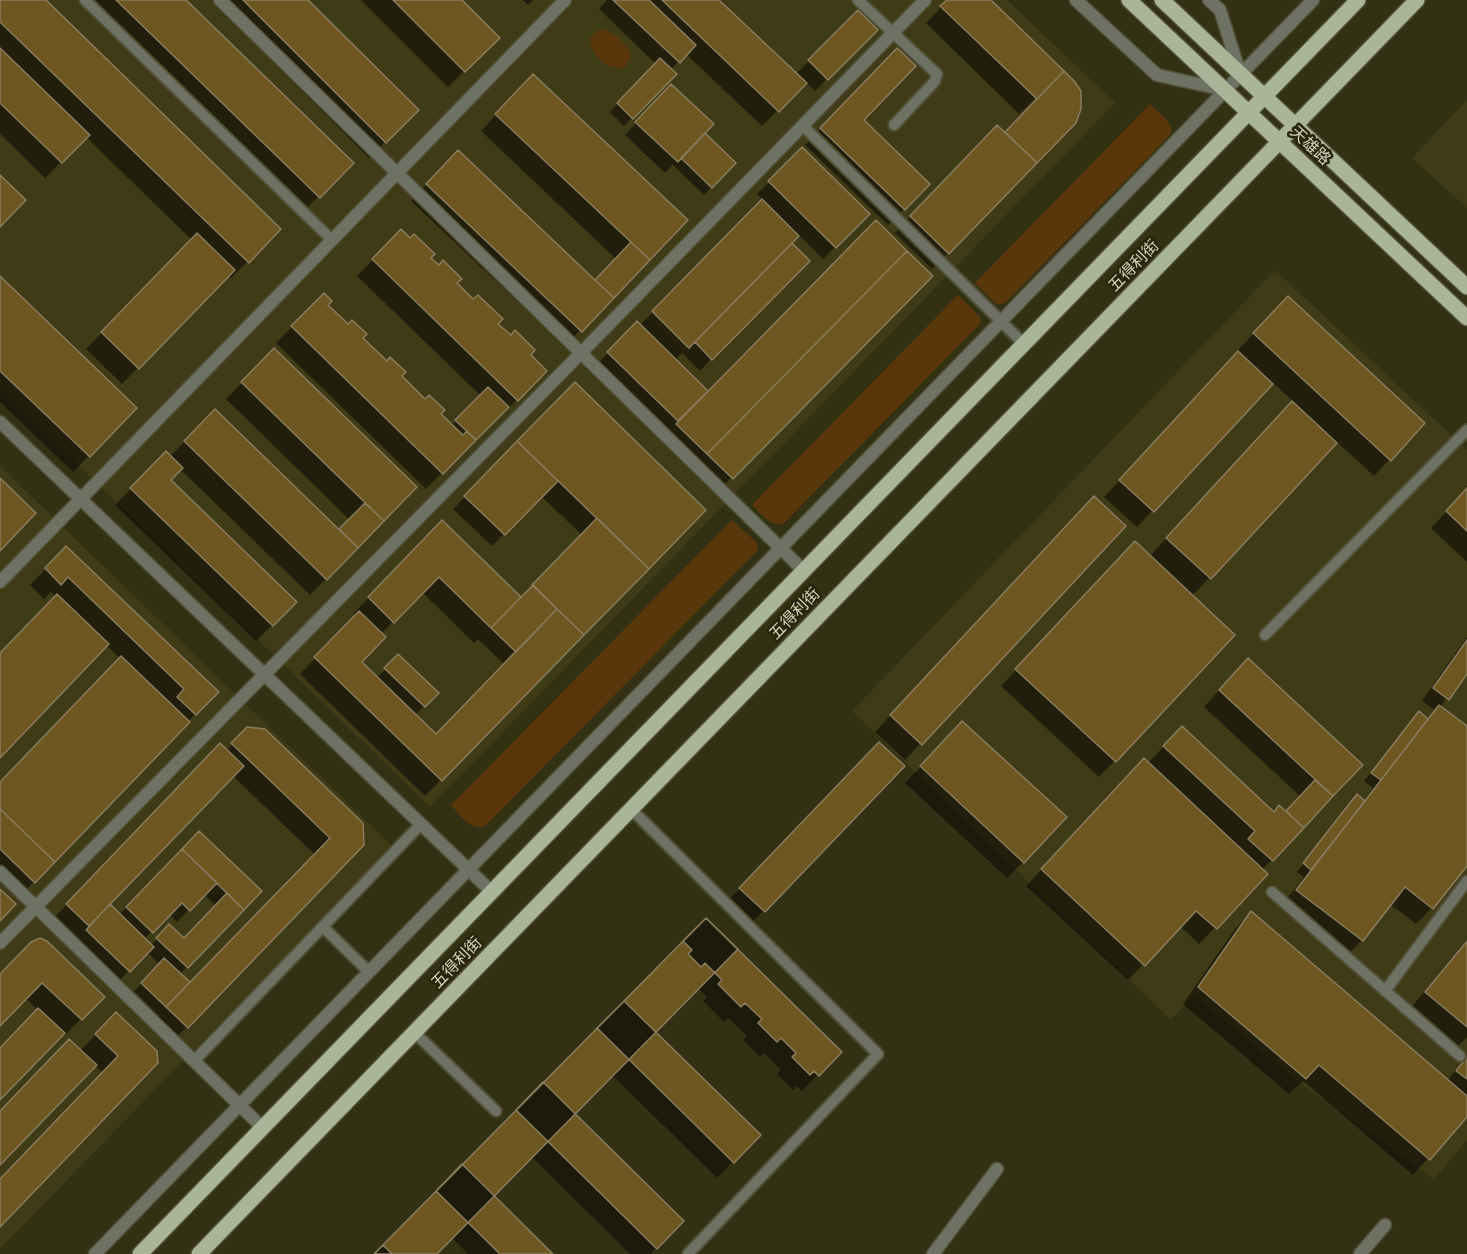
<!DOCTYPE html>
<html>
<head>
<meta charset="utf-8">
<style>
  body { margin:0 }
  canvas { display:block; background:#333114 }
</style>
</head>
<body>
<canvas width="1467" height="1254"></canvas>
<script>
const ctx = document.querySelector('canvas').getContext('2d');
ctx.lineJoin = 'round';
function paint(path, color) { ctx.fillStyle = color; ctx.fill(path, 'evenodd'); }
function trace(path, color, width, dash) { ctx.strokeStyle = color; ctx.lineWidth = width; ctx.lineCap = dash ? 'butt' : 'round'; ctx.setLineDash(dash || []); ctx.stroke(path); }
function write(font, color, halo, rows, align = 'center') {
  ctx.font = font + ' "IBM Plex Sans","Noto Sans SC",sans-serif'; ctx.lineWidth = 5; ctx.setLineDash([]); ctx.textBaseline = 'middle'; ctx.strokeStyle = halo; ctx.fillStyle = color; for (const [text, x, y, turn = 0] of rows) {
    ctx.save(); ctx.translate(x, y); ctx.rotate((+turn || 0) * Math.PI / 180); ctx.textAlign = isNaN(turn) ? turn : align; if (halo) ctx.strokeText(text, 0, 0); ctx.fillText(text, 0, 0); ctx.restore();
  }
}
paint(new Path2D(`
  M 0,0 L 1007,0 L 1115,103 L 430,807 L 0,389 Z
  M 1467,100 L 1467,208 L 1412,158 Z
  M 1275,270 L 1467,450 L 1467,1140 L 1434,1179 L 1290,1076 L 1194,995 L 1171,1020 L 852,711 Z
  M 0,466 L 392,846 L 0,1249 Z`), '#3e3b16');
paint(new Path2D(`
  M 602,29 C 615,34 627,43 631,56 L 625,67 C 607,72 591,55 590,38 L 595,32 Z
  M 1150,104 L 1168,121 L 1172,130 L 1169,136 L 1005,303 L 996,304 L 975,283 Z
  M 958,295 L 979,316 L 981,320 L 979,325 L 784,523 C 771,529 761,513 752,505 Z
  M 732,520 L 757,543 L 758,547 L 756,552 L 485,826 C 471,832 460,814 451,805 Z`), '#5a370a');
paint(new Path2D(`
  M 0,0 L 44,0 L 279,229 L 231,278 L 228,275 L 122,384 L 86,349 L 192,240 L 86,137 L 45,178 L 0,134 Z
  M 83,0 L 184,0 L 351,163 L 302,213 Z
  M 225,0 L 306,0 L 417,110 L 369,158 L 218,7 Z
  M 361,0 L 460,0 L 497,38 L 448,87 Z
  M 522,0 L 533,0 L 528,5 Z
  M 607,0 L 717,0 L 794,76 L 858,12 L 876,30 L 815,91 L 806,82 L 762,126 L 686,54 L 670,70 L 674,74 L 624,126 L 610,112 L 656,64 L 599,9 Z
  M 948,0 L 989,0 L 1075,122 L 932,269 L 895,233 L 981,144 L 1004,134 L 1038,99 L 1036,97 L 1019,114 L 926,23 Z
  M 897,50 L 861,120 L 928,184 L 888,225 L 805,145 Z
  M 517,92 L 686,220 L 565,346 L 411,201 L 442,168 L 595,282 L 616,259 L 481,131 Z
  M 659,98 L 698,139 L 734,163 L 704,195 L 673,165 L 665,173 L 625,135 Z
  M 802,150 L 868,214 L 823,259 L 799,235 L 780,253 L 711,359 L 700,371 L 682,353 L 675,360 L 708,393 L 930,276 L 715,494 L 661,441 L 667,434 L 596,365 L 637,324 L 639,326 L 652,313 L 689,350 L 691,348 L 654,311 L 763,200 L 757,194 Z
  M 401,231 L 545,371 L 501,416 L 499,414 L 426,489 L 276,343 L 324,295 L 326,305 L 451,426 L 481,396 L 357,276 Z
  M 0,278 L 135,408 L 73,472 L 0,402 Z
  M 1272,314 L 1423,423 L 1374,476 L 1337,442 L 1192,596 L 1233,635 L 1099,777 L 1001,686 L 1119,559 L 1149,557 L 1294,402 L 1272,382 L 1137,527 L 1104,497 L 1240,352 L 1238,350 Z
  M 274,350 L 415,487 L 310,595 L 180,469 L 169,480 L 295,602 L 256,641 L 115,505 L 166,453 L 169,457 L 215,411 L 339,531 L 350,520 L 226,399 Z
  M 575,384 L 704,510 L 425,796 L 300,674 L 356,617 L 353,614 L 442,522 L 521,598 L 582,535 L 541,496 L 492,546 L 453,509 ZM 422,592 L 474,643 L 478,639 L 503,663 L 513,652 L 515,654 L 436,735 L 415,715 L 437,693 L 398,656 L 377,678 L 360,662 L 381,634 Z
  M 1467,490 L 1467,562 L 1431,528 Z
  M 1078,514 L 1124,526 L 905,760 L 875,732 Z
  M 66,548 L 216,692 L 22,894 L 0,873 L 0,784 L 121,659 L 106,645 L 0,756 L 0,655 L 56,597 L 51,592 L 44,599 L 30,585 Z
  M 1467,637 L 1467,671 L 1440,707 L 1467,728 L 1467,863 L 1432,908 L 1416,924 L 1390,904 L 1362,940 L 1346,956 L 1281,906 L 1304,877 L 1297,872 L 1350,804 L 1363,801 L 1373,788 L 1364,781 L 1411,721 L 1419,713 L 1427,720 L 1436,711 L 1422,701 Z
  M 1232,676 L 1361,765 L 1262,870 L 1266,874 L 1199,944 L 1180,926 L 1128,980 L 1026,886 L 1128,776 L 1148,763 L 1166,744 L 1274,813 L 1285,813 L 1301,797 L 1204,707 Z
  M 247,729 L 362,845 L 171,1043 L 151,1024 L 159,1016 L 134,991 L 160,965 L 147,952 L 117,983 L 51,921 L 204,761 L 226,751 ZM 232,775 L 315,855 L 190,984 L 180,974 L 260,891 L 199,833 L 119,915 L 108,904 ZM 204,894 L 216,906 L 184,940 L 170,926 L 151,945 L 144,939 L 169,914 L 177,922 Z
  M 947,739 L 1023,862 L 1007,878 L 905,783 Z
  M 863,760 L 902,766 L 748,927 L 724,905 Z
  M 1251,913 L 1447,1081 L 1467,1056 L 1467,1115 L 1413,1175 L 1303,1081 L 1289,1094 L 1183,1004 L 1235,929 Z
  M 706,920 L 840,1052 L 802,1091 L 797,1086 L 793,1090 L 777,1074 L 781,1070 L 764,1053 L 760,1057 L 743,1040 L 747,1036 L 728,1018 L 724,1022 L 703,1001 L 707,997 L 698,988 L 654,1032 L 758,1135 L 717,1178 L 612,1075 L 573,1114 L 656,1248 L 650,1254 L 630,1254 L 531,1156 L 492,1196 L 551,1254 L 468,1254 L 451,1237 L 435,1254 L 376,1254 Z
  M 1467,939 L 1467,1037 L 1457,1047 L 1410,1009 Z
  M 40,940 L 103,997 L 65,1035 L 62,1033 L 0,1098 L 0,1049 L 38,1010 L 25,998 L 0,1024 L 0,975 Z
  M 116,1014 L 156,1052 L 0,1225 L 0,1180 L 103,1073 L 94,1065 L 0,1163 L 0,1113 L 80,1051 Z`), '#0007');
const building = new Path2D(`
  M 0,0 L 46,0 L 281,229 L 249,263 L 0,22 Z
  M 116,0 L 186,0 L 354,163 L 320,198 Z
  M 243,0 L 308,0 L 419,110 L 386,143 Z
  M 393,0 L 462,0 L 500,38 L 465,72 Z
  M 613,0 L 649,0 L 696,45 L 680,63 Z
  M 662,0 L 719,0 L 807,83 L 779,112 Z
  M 947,0 L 991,0 L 1064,71 L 1037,99 L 940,6 Z
  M 858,10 L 878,30 L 828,80 L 808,60 Z
  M 0,48 L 90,135 L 62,163 L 0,103 Z
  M 897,48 L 916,66 L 864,120 L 930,184 L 905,210 L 820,128 Z
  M 660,58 L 677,74 L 633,119 L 617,103 Z
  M 1064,71 L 1075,82 L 1081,91 L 1081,109 L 1076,123 L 1037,163 L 1005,132 Z
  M 533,74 L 688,220 L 650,260 L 495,114 Z
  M 671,84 L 714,124 L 678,162 L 635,122 Z
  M 997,125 L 1037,163 L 949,254 L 910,216 Z
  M 705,133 L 736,163 L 712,188 L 681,158 Z
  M 802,147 L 870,214 L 836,248 L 768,181 Z
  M 458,150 L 614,298 L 582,332 L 426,184 Z
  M 0,175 L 26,200 L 0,227 Z
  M 762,199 L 799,236 L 689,348 L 652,311 Z
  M 876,220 L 907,251 L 707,454 L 676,424 Z
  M 401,229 L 410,238 L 414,234 L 435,254 L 431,258 L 439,265 L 443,260 L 462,279 L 457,283 L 473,299 L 478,295 L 503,319 L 498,324 L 511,335 L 515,330 L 535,350 L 531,355 L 547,371 L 518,401 L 372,259 Z
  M 197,233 L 235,270 L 139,369 L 101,332 Z
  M 631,242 L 650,260 L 614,298 L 595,280 Z
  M 792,243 L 810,261 L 712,360 L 695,342 Z
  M 907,251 L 933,276 L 733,479 L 707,454 Z
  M 0,276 L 137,408 L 90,457 L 0,371 Z
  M 324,293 L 332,301 L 328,305 L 348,324 L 352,320 L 367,334 L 363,338 L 387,361 L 390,357 L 406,372 L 402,376 L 425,399 L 429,395 L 445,410 L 441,414 L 463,435 L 467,431 L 476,440 L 443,474 L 291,326 Z
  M 1288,296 L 1425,423 L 1391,461 L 1253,333 Z
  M 637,321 L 708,391 L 678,421 L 607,352 Z
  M 274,348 L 417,487 L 384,521 L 241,382 Z
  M 1238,351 L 1273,384 L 1154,512 L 1119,480 Z
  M 575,382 L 706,510 L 649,569 L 517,441 Z
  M 488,387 L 509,407 L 476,440 L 455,420 Z
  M 1292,401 L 1337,443 L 1211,579 L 1166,538 Z
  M 215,409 L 358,548 L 327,580 L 184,441 Z
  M 517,441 L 558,481 L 505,535 L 464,496 Z
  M 166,451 L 183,468 L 171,480 L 297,602 L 273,626 L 130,488 Z
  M 0,478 L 36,513 L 0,551 Z
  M 1467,488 L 1467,531 L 1446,511 Z
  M 1094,496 L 1126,526 L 922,745 L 890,715 Z
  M 365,503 L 384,521 L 358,548 L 339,529 Z
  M 597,518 L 649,569 L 584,635 L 532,585 Z
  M 442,520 L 521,597 L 491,628 L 439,577 L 394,623 L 368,597 Z
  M 1135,541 L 1235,635 L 1116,762 L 1015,669 Z
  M 66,546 L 219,692 L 196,715 L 177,697 L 184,689 L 68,577 L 61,585 L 45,568 Z
  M 533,585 L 557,609 L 516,652 L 491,628 Z
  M 57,594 L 109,644 L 0,758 L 0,653 Z
  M 557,609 L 584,635 L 442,781 L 314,657 L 359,611 L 386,637 L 362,662 L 436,734 Z
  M 1467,640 L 1467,674 L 1449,700 L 1433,688 Z
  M 398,654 L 439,693 L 425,707 L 384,668 Z
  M 121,656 L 190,722 L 55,862 L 0,809 L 0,782 Z
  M 1248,658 L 1363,765 L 1333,796 L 1219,690 Z
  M 1439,705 L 1467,726 L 1467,866 L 1433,909 L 1405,887 L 1363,941 L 1296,890 Z
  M 1419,711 L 1428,719 L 1381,780 L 1371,773 Z
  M 962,721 L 1067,817 L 1024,863 L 920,766 Z
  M 1182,726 L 1274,812 L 1279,805 L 1304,828 L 1273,861 L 1248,839 L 1255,831 L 1163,746 Z
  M 247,727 L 265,729 L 363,823 L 364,845 L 188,1028 L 166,1007 L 330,838 L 231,743 Z
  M 879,742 L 905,766 L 765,912 L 739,888 Z
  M 220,743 L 244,766 L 89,926 L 66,904 Z
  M 1144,758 L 1268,874 L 1217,929 L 1196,911 L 1145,966 L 1041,869 Z
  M 1315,780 L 1333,796 L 1304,828 L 1286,811 Z
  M 1357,794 L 1365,801 L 1311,870 L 1303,863 Z
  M 0,809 L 55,862 L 35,883 L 0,849 Z
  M 199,831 L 262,891 L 244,910 L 182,849 Z
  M 182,849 L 217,883 L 190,911 L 182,903 L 153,933 L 126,907 Z
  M 0,889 L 16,904 L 0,921 Z
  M 227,893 L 244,910 L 188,968 L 156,938 L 169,924 L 184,938 Z
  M 110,904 L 154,947 L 130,972 L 86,930 Z
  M 1251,911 L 1467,1096 L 1467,1117 L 1430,1160 L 1319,1065 L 1306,1079 L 1198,987 Z
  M 706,918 L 842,1052 L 819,1076 L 814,1071 L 810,1075 L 792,1057 L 796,1053 L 781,1038 L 777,1042 L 758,1023 L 762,1019 L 745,1003 L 741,1007 L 718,984 L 722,980 L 705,963 L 701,967 L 688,954 L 692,950 L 683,941 Z
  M 706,918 L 738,949 L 437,1254 L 374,1254 Z
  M 40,938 L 47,941 L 105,997 L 82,1020 L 42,983 L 0,1026 L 0,974 L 31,942 Z
  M 1467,941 L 1467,1027 L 1425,992 Z
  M 164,958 L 190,982 L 166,1007 L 141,983 Z
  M 624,1001 L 761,1135 L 734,1163 L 597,1028 Z
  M 38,1008 L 65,1033 L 0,1100 L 0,1048 Z
  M 116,1012 L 157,1051 L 158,1063 L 0,1227 L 0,1179 L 118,1056 L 95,1034 Z
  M 69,1039 L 97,1065 L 0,1165 L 0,1111 Z
  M 1467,1057 L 1467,1079 L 1456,1071 Z
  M 543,1082 L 684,1221 L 657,1249 L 516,1110 Z
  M 462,1164 L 553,1254 L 500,1254 L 436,1191 Z
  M 383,1245 L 392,1254 L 374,1254 Z`);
paint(building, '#6d5620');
trace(building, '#8a7c5f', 1.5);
const service = new Path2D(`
  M 85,0 L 332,240
  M 858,0 L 937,74 L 935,81 L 894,125
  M 803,126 L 1024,344
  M 1265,635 L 1467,430
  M 631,809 L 878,1054 L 688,1254
  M 1272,892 L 1460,1056
  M 323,927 L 369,972
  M 1385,991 L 1467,881
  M 414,1032 L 496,1111
  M 194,1061 L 421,824`);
const minor = new Path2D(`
  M 220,0 L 804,571
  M 1076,0 L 1157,75 L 1225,90
  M 1209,0 L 1220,10 L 1240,73
  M 0,422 L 492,892
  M 0,582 L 565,0
  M 0,872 L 263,1128
  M 0,943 L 581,353 L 925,0
  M 95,1254 L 1313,0
  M 933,1254 L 997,1169
  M 1360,1254 L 1385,1225`);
const primary = new Path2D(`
  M 1129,0 L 1467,318
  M 1162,0 L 1467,287
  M 140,1254 L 1358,0
  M 199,1254 L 1417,0`);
trace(service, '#504e33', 14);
trace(minor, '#504e33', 15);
trace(primary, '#504e33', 18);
trace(service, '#6d7265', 10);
trace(minor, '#6d7265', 12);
trace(primary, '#aab499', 15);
write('16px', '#d3d3c2', '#292709', [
  ["天雄路",1310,146,43],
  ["五得利街",1134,266,-46],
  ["五得利街",795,614,-46],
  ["五得利街",457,963,-46]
]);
</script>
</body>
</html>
